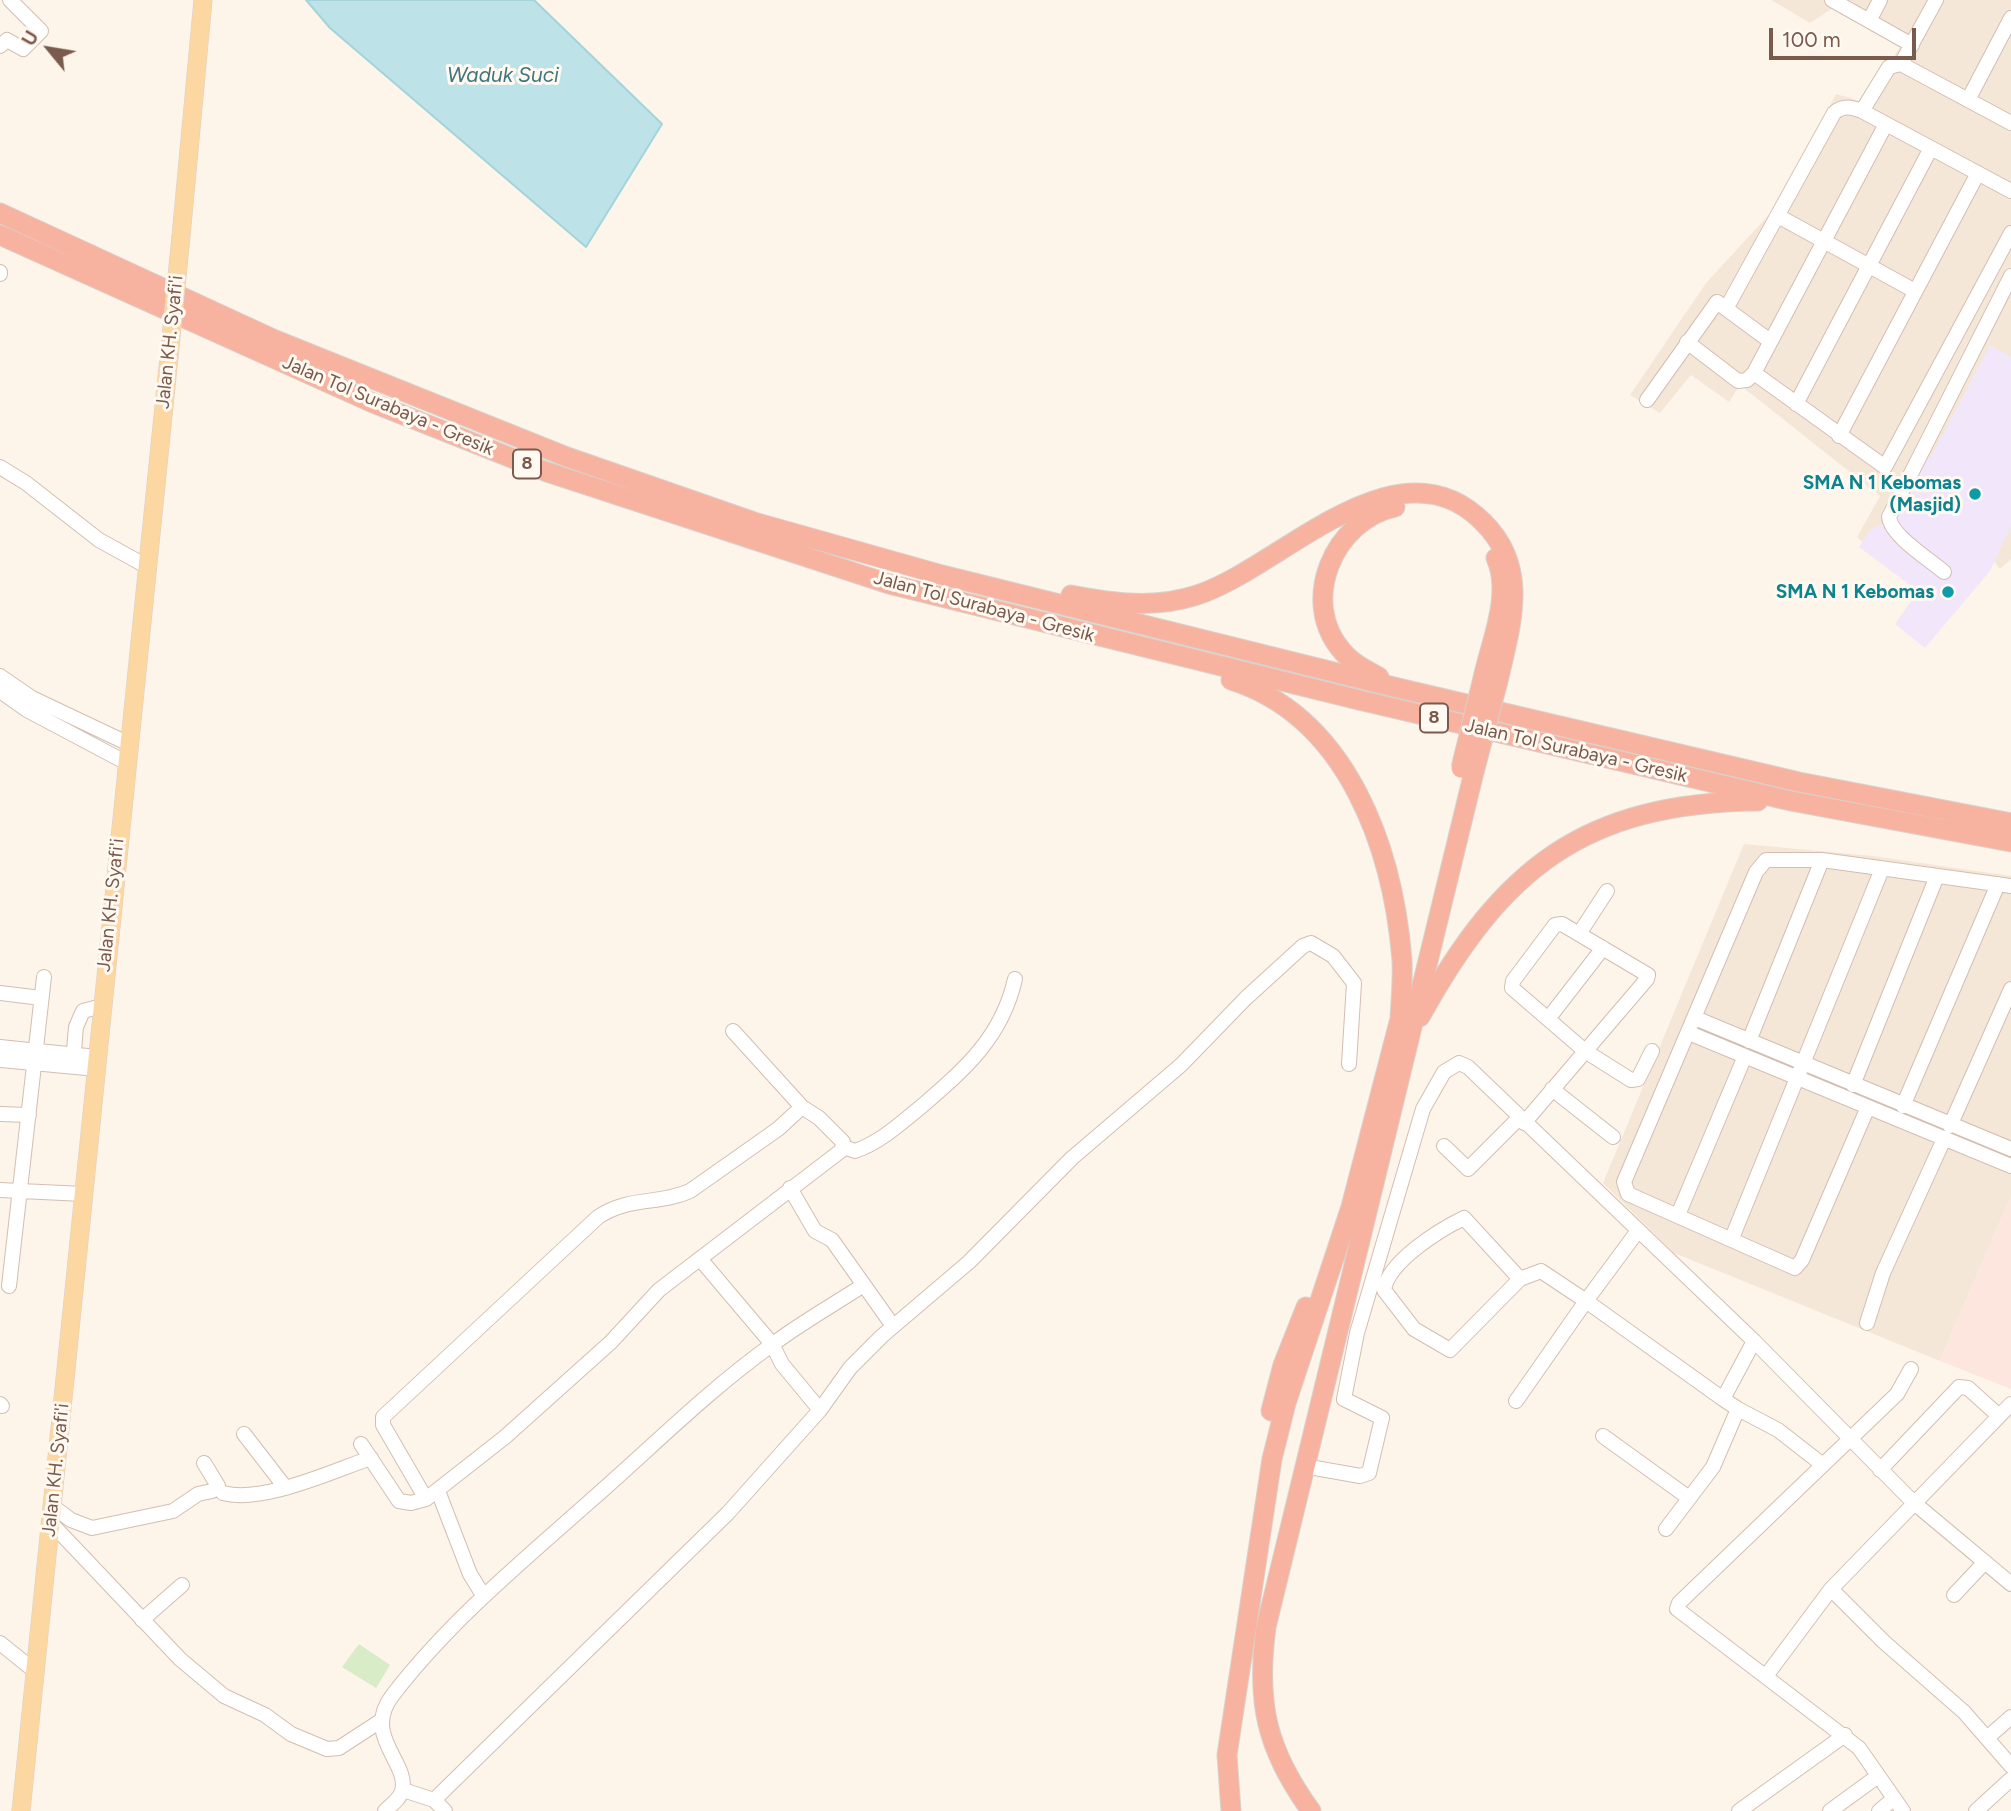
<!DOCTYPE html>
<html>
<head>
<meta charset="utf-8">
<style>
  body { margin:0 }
  #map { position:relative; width:2011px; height:1811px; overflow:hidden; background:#fdf5ea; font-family:Figtree,sans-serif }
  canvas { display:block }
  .north { position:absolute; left:14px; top:14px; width:70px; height:70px; -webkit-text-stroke:5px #fff9f1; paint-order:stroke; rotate:300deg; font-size:19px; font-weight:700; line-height:28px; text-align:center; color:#795a4c }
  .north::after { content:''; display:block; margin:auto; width:24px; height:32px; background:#795a4c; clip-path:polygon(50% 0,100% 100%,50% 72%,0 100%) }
  .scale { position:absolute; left:1769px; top:28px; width:147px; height:32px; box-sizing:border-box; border:4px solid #795a4c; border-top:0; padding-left:9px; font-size:21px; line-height:24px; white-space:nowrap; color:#795a4c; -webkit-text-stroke:5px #fff9f1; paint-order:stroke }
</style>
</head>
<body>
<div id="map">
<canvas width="2011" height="1811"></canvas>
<div class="north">U</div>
<div class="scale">100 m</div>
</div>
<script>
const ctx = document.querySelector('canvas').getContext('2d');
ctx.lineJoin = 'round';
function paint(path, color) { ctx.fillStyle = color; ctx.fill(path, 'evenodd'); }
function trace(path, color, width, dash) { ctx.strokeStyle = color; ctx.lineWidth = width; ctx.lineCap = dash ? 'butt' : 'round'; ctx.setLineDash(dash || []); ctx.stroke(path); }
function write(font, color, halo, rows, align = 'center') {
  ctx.font = font + ' Figtree,sans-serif'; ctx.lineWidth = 6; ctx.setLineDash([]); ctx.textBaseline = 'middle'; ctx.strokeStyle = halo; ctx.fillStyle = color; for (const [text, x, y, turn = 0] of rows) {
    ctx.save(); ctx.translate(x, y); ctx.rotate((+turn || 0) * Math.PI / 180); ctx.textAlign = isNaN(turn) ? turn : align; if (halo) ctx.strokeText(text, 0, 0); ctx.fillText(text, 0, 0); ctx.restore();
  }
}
paint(new Path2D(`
  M 1771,0 L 2011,0 L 2011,559 L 2000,569 L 1993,560 L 1925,598 L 1857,537 L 1880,496 L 1740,385 L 1729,402 L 1691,375 L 1660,413 L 1630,395 L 1706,283 L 1776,207 L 1836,94 L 1866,103 L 1901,45 L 1838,5 L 1810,23 Z
  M 1744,844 L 1873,856 L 2011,876 L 2011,1196 L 1940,1361 L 1674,1253 L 1603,1183 Z`), '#f5e7d8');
paint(new Path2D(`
  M 2011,1196 L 2011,1389 L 1940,1361 Z`), '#fde6de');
paint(new Path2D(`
  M 1990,345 L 2011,357 L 2011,526 L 1990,571 L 1925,648 L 1895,624 L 1918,591 L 1859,547 L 1871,529 L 1895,519 L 1925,455 L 1930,459 Z`), '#f2e6fa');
paint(new Path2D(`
  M 359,1644 L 390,1665 L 376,1688 L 342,1667 Z`), '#d7ecc7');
const water = new Path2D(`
  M 306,0 L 534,0 L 662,124 L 586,247 L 330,28 Z`);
paint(water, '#bde3e8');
trace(water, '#a3d4da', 2);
const minor = new Path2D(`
  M 1832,0 L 1912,45
  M 1869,21 L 1880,0
  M 0,46 L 7,40 L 23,49 L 41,31 L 10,0
  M 1901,64 L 1936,0
  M 1968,100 L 2011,18
  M 1862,111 L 1889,67 L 1901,64 L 2011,123
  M 1778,216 L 1915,291
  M 0,272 L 0,274
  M 1727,307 L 1834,113 C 1843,105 1851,107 1862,111 L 2011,191
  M 1687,342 L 1738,381 L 1747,380 L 1754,373 L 1886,124
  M 1754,373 L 1885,467 L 2011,233
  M 1647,400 L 1717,302 L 1770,341
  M 1796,404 L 1931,148
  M 1839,436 L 1978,173
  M 0,467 L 26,483 L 99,540 L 148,567
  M 1944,572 C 1929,559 1891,536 1889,517 L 2011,276
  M 0,676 L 32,698 L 127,743
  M 0,691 L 27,710 L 125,762
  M 1579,934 L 1607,891
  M 0,993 L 41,998
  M 1695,1018 L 2011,1149
  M 1548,1019 L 1603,948
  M 1689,1033 L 2011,1166
  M 1749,1041 L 1822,860
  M 0,1047 L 97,1057
  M 0,1060 L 97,1069
  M 73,1062 L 76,1027 L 83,1011 L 102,1006
  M 1853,1085 L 1937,876
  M 1552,1089 L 1613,1137
  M 1903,1106 L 1998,884
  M 1868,1107 L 1802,1260 L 1795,1268 L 1628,1194 L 1624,1182 L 1756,872 L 1766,860 L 1822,860 L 2011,886
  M 0,1114 L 29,1115
  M 1524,1123 L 1647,979 L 1648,975 L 1562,924 L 1555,925 L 1513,981 L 1512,988 L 1585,1051 L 1631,1080 L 1638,1079 L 1652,1051
  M 1950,1126 L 2011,989
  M 1444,1146 L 1468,1169 L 1519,1118
  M 844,1147 L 855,1151 C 881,1142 901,1123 922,1106 C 965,1069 1002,1037 1015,979
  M 790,1188 L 815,1231 L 832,1240 L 893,1326
  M 0,1190 L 83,1194
  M 1678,1215 L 1745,1056
  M 1732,1238 L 1882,869
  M 701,1260 L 772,1344 L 782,1364 L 820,1410 L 850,1368 L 882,1336 L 969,1262 L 1072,1158 L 1181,1065 L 1246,998 L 1303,946 L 1311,943 L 1333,956 L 1354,983 L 1349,1064
  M 1520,1279 L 1450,1350 L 1414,1329 L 1384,1290 C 1388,1262 1439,1230 1464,1218 L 1520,1279 L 1541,1271 L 1586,1301 L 1637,1232
  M 9,1286 L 44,977
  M 1867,1323 L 1883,1273 L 1944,1139
  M 1516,1401 L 1586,1301 L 1723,1399
  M 0,1404 L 2,1406
  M 1738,1409 L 1778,1430 L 1823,1465
  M 244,1434 L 285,1487
  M 1603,1436 L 1689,1498
  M 361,1444 L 399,1501 L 411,1503 L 426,1499 L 505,1437 L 611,1342 L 659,1290 L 842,1150 L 843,1142 L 819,1118 L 802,1107 L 733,1031
  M 204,1463 L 218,1486
  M 1304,1466 L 1360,1476 L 1369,1473 L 1382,1418 L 1344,1399 L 1357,1333 L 1423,1109 L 1444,1072 L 1459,1063 L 1468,1067 L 1754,1341 L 1913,1502 L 2011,1584
  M 1880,1470 L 1959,1387 L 1968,1388 L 1999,1416
  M 438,1491 L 470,1574 L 483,1595
  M 223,1493 C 262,1504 332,1471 371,1458
  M 426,1499 L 383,1425 L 383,1417 L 598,1217 C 629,1196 659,1205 690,1191 L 778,1129 L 802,1107
  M 52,1506 L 71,1520 L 92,1528 L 173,1511 L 198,1494 L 212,1491
  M 50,1522 L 180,1659 L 224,1696 L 265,1715 L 291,1734 L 327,1749 L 339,1748 L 382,1720
  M 1666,1529 L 1713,1467 L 1738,1409 L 1723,1399 L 1754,1341
  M 1831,1589 L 1884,1642 L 1964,1712 L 2011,1766
  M 1954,1595 L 1985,1562
  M 142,1620 L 182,1585
  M 0,1643 L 36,1672
  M 1766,1676 L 1831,1589 L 2011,1404
  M 1987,1738 L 2011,1717
  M 403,1790 L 434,1800 L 728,1513 L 820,1410
  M 434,1800 L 445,1811
  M 385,1811 C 391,1805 400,1799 402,1791 C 410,1763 362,1736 392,1696 C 448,1623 519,1564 588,1503 C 649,1450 707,1391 773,1344 C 801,1323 833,1305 862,1286
  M 1739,1811 L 1845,1735
  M 1830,1811 L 1878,1776
  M 1879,1811 L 1892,1800
  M 1903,1811 L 1859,1748 L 1677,1609 L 1679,1603 L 1897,1394 L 1911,1369
  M 1976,1811 L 2011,1779`);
const major = new Path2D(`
  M 181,236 L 203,0
  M 21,1811 L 169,357`);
const highway = new Path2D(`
  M 0,213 L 273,339 L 567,457 L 754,522 L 942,575 L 1398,688 L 1799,782 L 2011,823
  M 0,235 L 373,403 L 547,472 L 889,584 L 1359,700 L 1791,801 L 2011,842
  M 1071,595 C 1113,603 1155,609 1197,595 C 1281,568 1396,435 1483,522 C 1530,568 1511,624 1498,681
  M 1484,674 C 1492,639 1512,593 1496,558
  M 1379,677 C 1366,670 1352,663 1343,652 C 1298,602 1334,520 1395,507
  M 1231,680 C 1348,717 1393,849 1402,960 C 1403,979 1401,1000 1400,1019
  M 1420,1017 C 1502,868 1584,803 1758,801
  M 1271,1411 L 1283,1365 L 1306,1307
  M 1231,1811 L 1227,1755 L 1272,1459 L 1286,1403 L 1351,1207 L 1401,1015
  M 1311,1811 C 1266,1749 1256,1702 1266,1627 L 1474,772`);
trace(minor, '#d3beb1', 16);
trace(major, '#d9d1cd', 19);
trace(highway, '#d9d1cd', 21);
trace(minor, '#fff', 14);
trace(major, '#fcd7a2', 18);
trace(highway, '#f8b3a0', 19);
const majorBridge = new Path2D(`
  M 169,357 L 181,236`);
const highwayBridge = new Path2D(`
  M 1461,768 L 1484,674
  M 1474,772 L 1498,681`);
trace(majorBridge, '#d9d1cd', 19, []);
trace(highwayBridge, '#d9d1cd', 21, []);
trace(majorBridge, '#fcd7a2', 18);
trace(highwayBridge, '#f8b3a0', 19);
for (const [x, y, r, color] of [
  [1975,494,7,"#0f9aa8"],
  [1948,592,7,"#0f9aa8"]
]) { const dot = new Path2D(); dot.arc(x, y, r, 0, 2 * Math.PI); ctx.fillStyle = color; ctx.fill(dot); trace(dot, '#fff9f1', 2.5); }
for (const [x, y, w] of [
  [527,464,28],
  [1434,718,28]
]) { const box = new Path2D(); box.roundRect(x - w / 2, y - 14.5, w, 29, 5); ctx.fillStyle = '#fff9f1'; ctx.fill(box); trace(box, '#795a4c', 2); }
write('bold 18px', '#795a4c', null, [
  ["8",527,464],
  ["8",1434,718]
]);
write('19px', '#795a4c', '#fff9f1', [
  ["Jalan KH. Syafi'i",170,342,-84],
  ["Jalan Tol Surabaya - Gresik",388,406,23],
  ["Jalan Tol Surabaya - Gresik",984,607,15],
  ["Jalan Tol Surabaya - Gresik",1576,751,13],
  ["Jalan KH. Syafi'i",111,905,-84],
  ["Jalan KH. Syafi'i",56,1470,-84]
]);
write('bold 19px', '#0d838f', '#fff9f1', [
  ["SMA N 1 Kebomas",1961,483],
  ["(Masjid)",1961,505],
  ["SMA N 1 Kebomas",1934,592]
], 'right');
write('italic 21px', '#3e767e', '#fff9f1', [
  ["Waduk Suci",503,76]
]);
</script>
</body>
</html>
